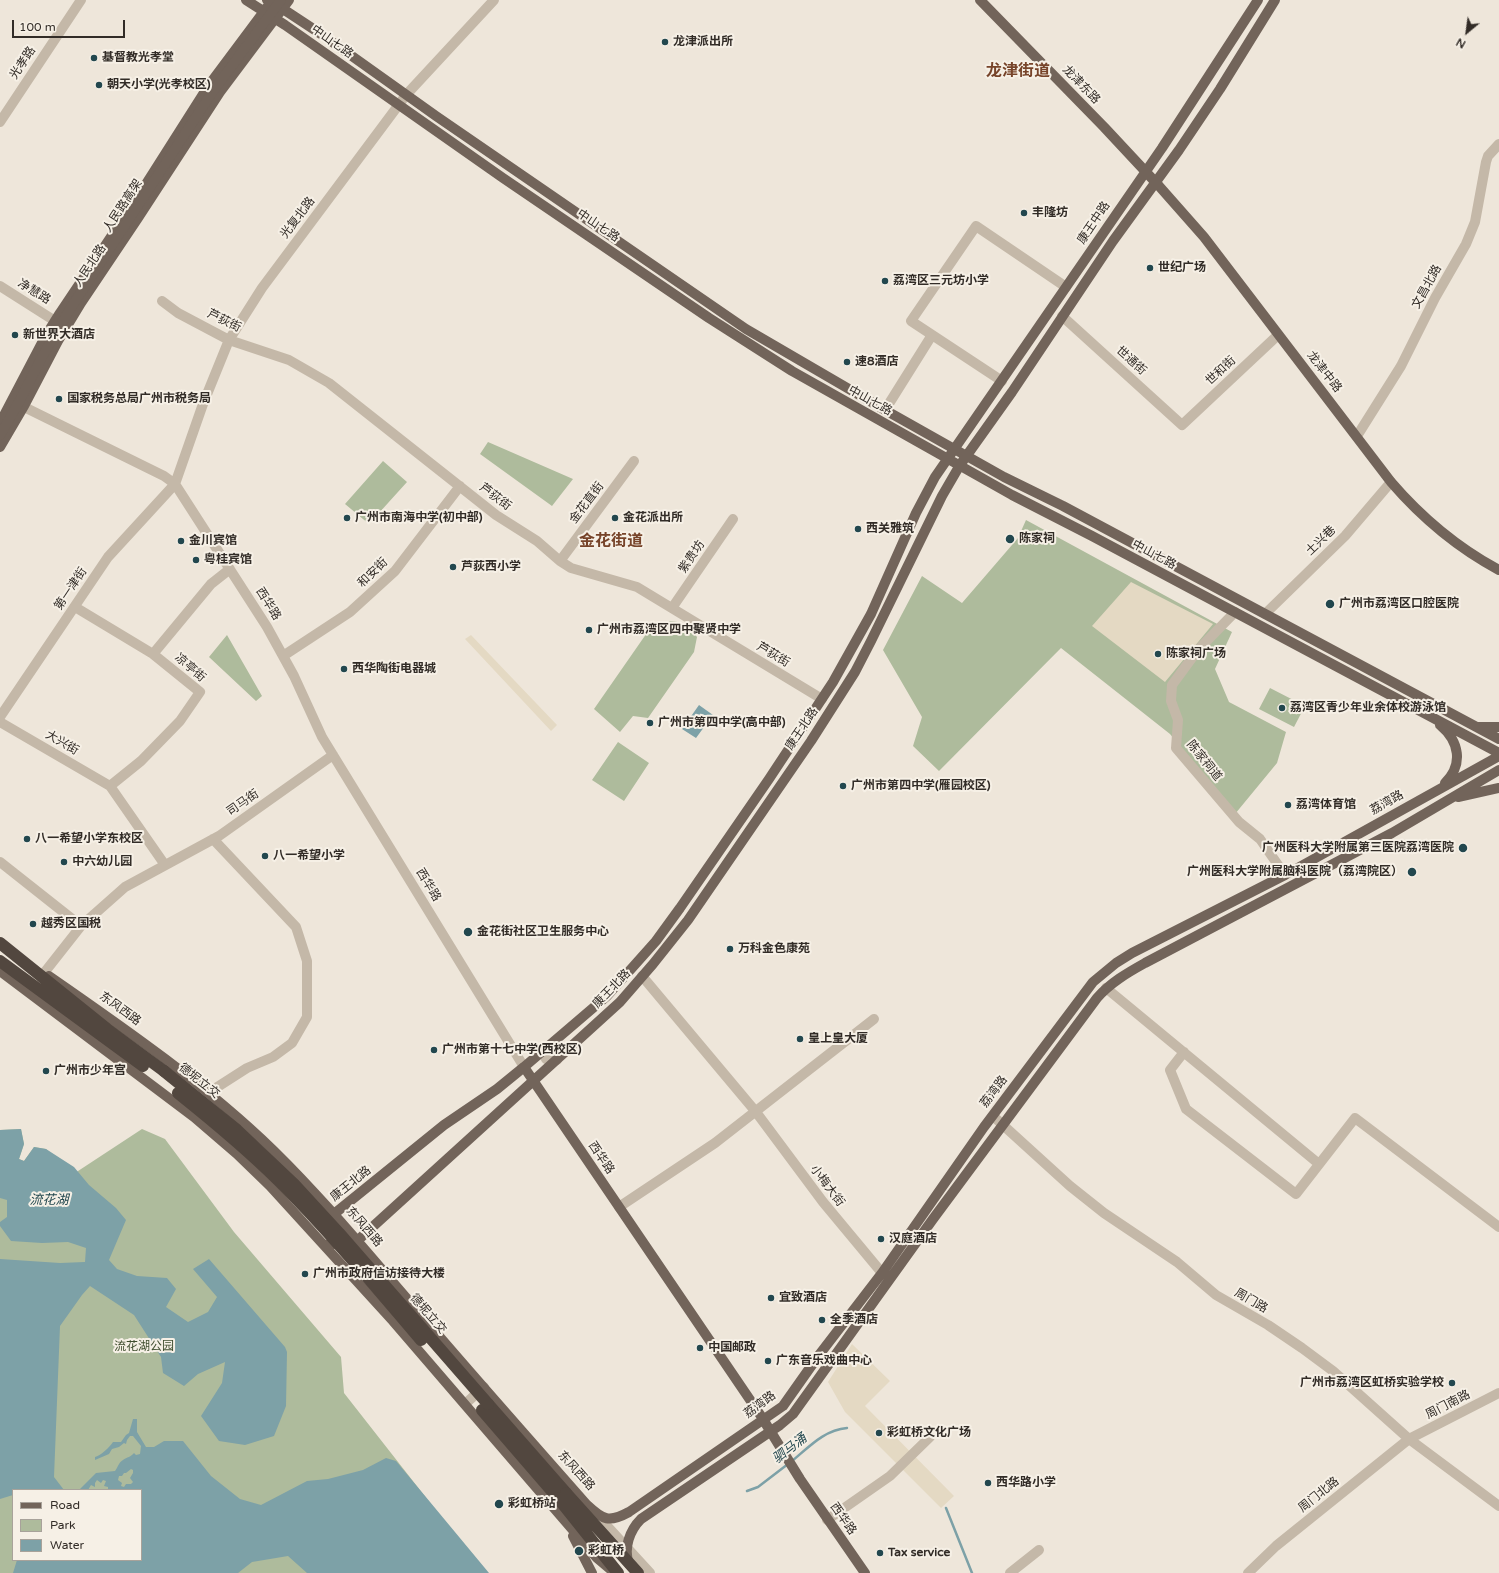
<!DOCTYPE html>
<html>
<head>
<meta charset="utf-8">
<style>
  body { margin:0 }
  #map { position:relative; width:1499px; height:1573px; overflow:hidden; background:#eee6da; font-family:"Varela Round",sans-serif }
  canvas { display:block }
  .legend { position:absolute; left:12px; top:1489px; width:130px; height:72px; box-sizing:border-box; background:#f6f0e6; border:1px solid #a8a29a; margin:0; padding:5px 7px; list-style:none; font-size:12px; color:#322c27 }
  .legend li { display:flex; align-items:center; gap:8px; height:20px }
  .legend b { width:20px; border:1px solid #a8a29a }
  .north { position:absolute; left:1447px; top:12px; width:40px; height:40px; -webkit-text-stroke:3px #f6f0e6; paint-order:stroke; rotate:209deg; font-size:11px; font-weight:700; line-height:16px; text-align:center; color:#322c27 }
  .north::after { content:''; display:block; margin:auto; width:14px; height:18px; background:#322c27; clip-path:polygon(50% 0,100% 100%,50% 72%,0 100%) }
  .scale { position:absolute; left:12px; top:20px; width:113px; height:18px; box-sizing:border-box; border:2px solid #322c27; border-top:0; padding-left:5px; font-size:12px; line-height:14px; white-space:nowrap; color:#322c27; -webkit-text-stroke:3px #f6f0e6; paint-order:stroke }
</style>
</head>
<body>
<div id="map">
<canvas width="1499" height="1573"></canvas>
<ul class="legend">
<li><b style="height:5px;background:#72645a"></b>Road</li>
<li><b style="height:11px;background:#aebb9c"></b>Park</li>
<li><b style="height:11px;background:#7da1a7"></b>Water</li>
</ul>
<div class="north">N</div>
<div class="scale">100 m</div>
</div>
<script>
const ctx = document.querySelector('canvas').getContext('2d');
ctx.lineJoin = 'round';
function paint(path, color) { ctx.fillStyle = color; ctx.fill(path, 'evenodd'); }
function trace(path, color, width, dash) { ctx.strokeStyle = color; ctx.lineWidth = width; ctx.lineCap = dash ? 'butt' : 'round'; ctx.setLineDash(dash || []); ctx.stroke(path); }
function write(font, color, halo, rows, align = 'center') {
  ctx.font = font + ' "Varela Round","Noto Sans SC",sans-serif'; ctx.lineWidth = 4; ctx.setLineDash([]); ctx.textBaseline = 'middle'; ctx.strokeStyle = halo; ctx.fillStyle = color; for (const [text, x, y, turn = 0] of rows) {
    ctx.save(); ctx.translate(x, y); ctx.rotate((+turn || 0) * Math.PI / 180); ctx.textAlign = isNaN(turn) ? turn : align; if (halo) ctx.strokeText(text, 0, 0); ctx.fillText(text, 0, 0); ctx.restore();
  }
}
paint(new Path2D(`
  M 488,442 L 573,479 L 552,506 L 480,454 Z
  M 383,461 L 407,482 L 369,524 L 345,504 Z
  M 1026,520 L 1232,632 L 1215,669 L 1229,702 L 1286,732 L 1277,763 L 1235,814 L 1170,734 L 1061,648 L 939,771 L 913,746 L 922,717 L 883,650 L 922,576 L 962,603 L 1018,538 Z
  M 666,621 C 682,621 687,625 697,637 L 694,652 L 648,718 L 633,716 L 620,732 L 594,709 L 651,627 Z
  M 227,635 L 262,696 L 256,701 L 209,657 Z
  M 1270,688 L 1305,706 L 1294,727 L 1259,709 Z
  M 618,742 L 649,763 L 624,801 L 592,780 Z
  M 21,1129 L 24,1144 L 19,1159 L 24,1161 L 34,1147 L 46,1149 L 75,1173 L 142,1129 L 165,1139 L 234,1232 L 341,1357 L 344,1393 L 485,1573 L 0,1573 L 0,1130 ZM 13,1490 L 141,1490 L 141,1560 L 13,1560 Z`), '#aebb9c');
paint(new Path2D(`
  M 1131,582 L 1213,624 L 1165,682 L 1092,626 Z
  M 471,635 L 557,725 L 551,731 L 465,639 Z
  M 852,1344 L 890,1381 L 865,1406 L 954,1496 L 941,1508 L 845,1412 L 828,1382 Z`), '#e4d9c3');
paint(new Path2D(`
  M 699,705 L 713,715 L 696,738 L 682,729 Z
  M 21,1129 L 24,1144 L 19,1159 L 24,1161 L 34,1147 L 46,1149 L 74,1167 L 89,1185 L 116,1208 L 126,1220 L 109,1260 L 117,1269 L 137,1276 L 167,1278 L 176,1289 L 166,1307 L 188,1322 L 208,1312 L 217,1297 L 193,1269 L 209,1259 L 285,1347 L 287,1352 L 286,1406 L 274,1436 L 245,1445 L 219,1441 L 201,1416 L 222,1383 L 225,1362 L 198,1374 L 184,1386 L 163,1373 L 161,1357 L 134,1315 L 90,1286 L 82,1295 L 60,1326 L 54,1477 L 64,1490 L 13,1490 L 13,1495 L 0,1499 L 0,1259 L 60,1263 L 85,1262 L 86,1248 L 68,1242 L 42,1243 L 11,1241 L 0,1226 L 0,1222 L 7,1217 L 7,1200 L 0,1198 L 0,1130 Z
  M 133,1419 L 137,1419 L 137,1432 L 146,1447 L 154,1447 L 164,1441 L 183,1441 L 211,1476 L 240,1499 L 261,1505 L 307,1481 L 328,1479 L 363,1470 L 386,1458 L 396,1461 L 489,1573 L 307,1573 L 288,1556 L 252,1562 L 238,1573 L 13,1573 L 17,1560 L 141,1560 L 141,1490 L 108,1490 L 108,1487 L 104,1486 L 106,1481 L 103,1480 L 101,1483 L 97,1480 L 95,1483 L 95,1487 L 91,1485 L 88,1490 L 79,1490 L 96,1473 L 115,1471 C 118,1467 119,1462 123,1460 C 127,1457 131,1457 134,1453 L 136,1455 L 140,1454 L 141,1446 L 133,1436 L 130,1436 L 127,1440 L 126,1444 L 124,1443 L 119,1447 L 112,1449 L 109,1454 L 95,1460 L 95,1457 C 100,1456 110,1447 113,1442 L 121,1442 L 126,1435 L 129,1433 ZM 131,1469 L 133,1470 L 133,1473 L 130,1478 L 133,1482 L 131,1484 L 126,1484 L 124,1487 L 121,1486 L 122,1483 L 118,1480 L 119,1476 L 122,1476 L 124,1473 L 126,1473 Z`), '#7da1a7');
trace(new Path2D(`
  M 792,1461 C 809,1447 824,1430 847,1428
  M 747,1491 L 758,1487 L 788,1464
  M 946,1508 L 972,1573`), '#7da1a7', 2.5);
trace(new Path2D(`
  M 0,122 L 81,0
  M 0,286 L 55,321
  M 162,301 L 178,313 L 229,340 L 289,360 L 329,383 L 496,515 L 537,541 L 560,561 L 571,568 L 637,587 L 822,699
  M 1062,316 L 1182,425 L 1278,335
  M 1002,381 L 911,321 L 976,226 L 1066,287
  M 16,403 L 164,476 L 175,484 L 267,627 L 294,676 L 322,737 L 524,1067
  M 885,410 L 932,335
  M 1357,436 L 1401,366 L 1435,298 L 1466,244 L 1475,222 L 1486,162 L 1488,156 L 1499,144
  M 560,561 L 634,461
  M 75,607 L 153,654 L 200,692 L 180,721 L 141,761 L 110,786
  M 672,608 L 733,519
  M 1235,612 L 1197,651 L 1172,685 L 1171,701 L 1178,720 L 1176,748 L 1239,822 L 1260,839 L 1285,875
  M 1265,614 L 1345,536 L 1391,482
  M 153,654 L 211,584 L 230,569
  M 283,656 L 350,612 L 395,571 L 460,486
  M 0,717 L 108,557 L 175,484 L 203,404 L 229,340 L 262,288 L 406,95 L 494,0
  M 0,722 L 110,786 L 165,865
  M 0,862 L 81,926
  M 44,973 L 81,926 L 125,887 L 219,836 L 333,755
  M 642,976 L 756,1112 L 823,1202 L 882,1273
  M 1106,988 L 1319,1164
  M 546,1048 L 544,1055 L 546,1059 L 550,1061 L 557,1060
  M 1184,1052 L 1170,1070 L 1186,1109 L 1296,1194 L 1355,1118 L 1499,1227
  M 208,1093 L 247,1068 L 273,1057 L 292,1043 L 307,1017 L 307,961 L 296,927 L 213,839
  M 993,1116 L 1070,1186 L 1104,1213 L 1177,1262 L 1216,1295 L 1268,1325 L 1302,1348 L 1333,1371 L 1409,1439 L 1499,1506
  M 619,1207 L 715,1143 L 874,1019
  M 465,1404 L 484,1387
  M 595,1513 L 650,1573
  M 827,1520 L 890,1476 L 930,1437
  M 1010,1573 L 1039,1550
  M 1248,1573 L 1276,1546 L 1409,1439 L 1499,1393`), '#c4b8a8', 10);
trace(new Path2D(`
  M 246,0 L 285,25 L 503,178 L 709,318 L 792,371 L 1012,495 L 1092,536 L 1499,753
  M 267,0 L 283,9 L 321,34 L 436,116 L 746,329 L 885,410 L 1004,477 L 1063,506 L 1499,739
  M 980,0 L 1104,127 L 1159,186 L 1204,237 L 1391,482 C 1422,518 1458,548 1499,570
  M 0,423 L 45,337 L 60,313 L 141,192 L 209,85 L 268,6
  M 0,447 L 24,406 L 58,341 L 81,303 L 138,218 L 220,92 L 289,0
  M 1440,725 C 1459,741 1464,764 1445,783
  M 1479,727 L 1499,727
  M 1458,797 L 1499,788
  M 0,971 L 194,1117 L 237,1154 L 270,1186 L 393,1321 L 597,1558 L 610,1569
  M 49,976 C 127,1030 206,1085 274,1151 C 324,1200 368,1254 414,1307 C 471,1374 529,1439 587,1505 C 603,1520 609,1523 629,1512 L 783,1406 L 819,1355 L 882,1273 L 984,1127 L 1093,982 L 1116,963 L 1132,953 L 1285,875 L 1499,756
  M 524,1067 L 761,1416 L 800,1479 L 865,1573
  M 332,1220 L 334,1214 L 444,1125 L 497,1089 L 524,1067 L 607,996 L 656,941 L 680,908 L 769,779 L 833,682 L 871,614 L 916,513 L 935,477 L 1162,148 L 1258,0
  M 325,1245 L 357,1241 L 620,1002 L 653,964 L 688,920 L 811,741 L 855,672 L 871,641 L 942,496 L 960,465 L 1012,392 L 1113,241 L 1179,150 L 1220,89 L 1275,0
  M 573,1536 L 592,1573
  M 629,1564 C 623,1548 630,1530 641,1519 L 780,1425 L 793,1414 L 933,1219 L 1097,998 C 1110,983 1127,973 1145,963 L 1392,833 L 1499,770`), '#72645a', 10);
trace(new Path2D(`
  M 0,943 L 107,1029 L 164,1071
  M 0,961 L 143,1066
  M 488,1404 L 566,1493
  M 482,1410 L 558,1498`), '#52473f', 12);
trace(new Path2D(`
  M 0,435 L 20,400 L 43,355 L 70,309 L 213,91 L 281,0`), '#72645a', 10);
trace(new Path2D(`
  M 164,1071 L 237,1130 L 294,1184 L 339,1233 L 488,1404
  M 178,1093 C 213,1121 247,1149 279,1181 C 329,1231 375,1286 421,1340
  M 566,1493 L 638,1573
  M 558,1498 L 618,1573`), '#52473f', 12);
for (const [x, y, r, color] of [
  [665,42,4,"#22474e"],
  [94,58,4,"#22474e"],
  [99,85,4,"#22474e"],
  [1024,213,4,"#22474e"],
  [1150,268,4,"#22474e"],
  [885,281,4,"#22474e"],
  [15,335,4,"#22474e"],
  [847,362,4,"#22474e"],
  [59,399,4,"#22474e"],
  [347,518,4,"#22474e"],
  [615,518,4,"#22474e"],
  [858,529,4,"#22474e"],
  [1010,539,5,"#22474e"],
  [181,541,4,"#22474e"],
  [196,560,4,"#22474e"],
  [453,567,4,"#22474e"],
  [1330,604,5,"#22474e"],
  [589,630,4,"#22474e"],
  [1158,654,4,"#22474e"],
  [344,669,4,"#22474e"],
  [1282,708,4,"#22474e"],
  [650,723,4,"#22474e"],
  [843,786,4,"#22474e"],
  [1288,805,4,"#22474e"],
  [27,839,4,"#22474e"],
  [1463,848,5,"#22474e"],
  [265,856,4,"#22474e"],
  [64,862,4,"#22474e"],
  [1412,872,5,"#22474e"],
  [33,924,4,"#22474e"],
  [468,932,5,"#22474e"],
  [730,949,4,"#22474e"],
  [800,1039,4,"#22474e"],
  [434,1050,4,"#22474e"],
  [46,1071,4,"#22474e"],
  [881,1239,4,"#22474e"],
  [305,1274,4,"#22474e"],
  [771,1298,4,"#22474e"],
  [822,1320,4,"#22474e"],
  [700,1348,4,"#22474e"],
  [768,1361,4,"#22474e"],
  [1452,1383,4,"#22474e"],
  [879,1433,4,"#22474e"],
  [988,1483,4,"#22474e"],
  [499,1504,5,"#22474e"],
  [579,1551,5,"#22474e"],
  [880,1553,4,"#22474e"]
]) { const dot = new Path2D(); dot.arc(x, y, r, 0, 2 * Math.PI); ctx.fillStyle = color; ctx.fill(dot); trace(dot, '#f6f0e6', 1.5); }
write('12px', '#322c27', '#f6f0e6', [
  ["中山七路",332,42,35],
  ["光孝路",23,63,-57],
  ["龙津东路",1081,85,46],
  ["人民路高架",123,206,-57],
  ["光复北路",298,218,-53],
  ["康王中路",1094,223,-56],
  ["中山七路",598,226,34],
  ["人民北路",90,266,-56],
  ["文昌北路",1427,287,-61],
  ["净慧路",34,292,32],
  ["芦荻街",224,321,26],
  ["世通街",1131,361,42],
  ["世和街",1221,371,-43],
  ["龙津中路",1324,372,52],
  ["中山七路",870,401,29],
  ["芦荻街",495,497,37],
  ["金花直街",587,503,-53],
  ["土兴巷",1321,541,-44],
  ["中山七路",1154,555,28],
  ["紫贵坊",692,557,-56],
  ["和安街",373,573,-44],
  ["第一津街",71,589,-56],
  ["西华路",268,604,58],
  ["芦荻街",773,655,31],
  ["凉亭街",190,668,41],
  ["康王北路",802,729,-56],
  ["大兴街",62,743,30],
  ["陈家祠道",1204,761,51],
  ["司马街",243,803,-35],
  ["荔湾路",1387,803,-29],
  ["西华路",428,885,59],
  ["康王北路",612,989,-46],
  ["东风西路",120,1009,36],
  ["德坭立交",199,1081,38],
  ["荔湾路",994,1092,-53],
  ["西华路",601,1158,56],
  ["康王北路",351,1184,-39],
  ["小梅大街",827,1186,53],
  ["东风西路",364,1227,49],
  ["周门路",1251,1301,30],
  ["德坭立交",428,1314,49],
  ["荔湾路",760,1405,-37],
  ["周门南路",1448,1405,-27],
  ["东风西路",576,1471,48],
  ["周门北路",1319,1495,-39],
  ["西华路",843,1519,55]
]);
write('bold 12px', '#322c27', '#f6f0e6', [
  ["龙津派出所",673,42],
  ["基督教光孝堂",102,58],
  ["朝天小学(光孝校区)",107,85],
  ["丰隆坊",1032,213],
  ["世纪广场",1158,268],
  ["荔湾区三元坊小学",893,281],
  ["新世界大酒店",23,335],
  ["速8酒店",855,362],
  ["国家税务总局广州市税务局",67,399],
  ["广州市南海中学(初中部)",355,518],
  ["金花派出所",623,518],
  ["西关雅筑",866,529],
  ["陈家祠",1019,539],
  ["金川宾馆",189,541],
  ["粤桂宾馆",204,560],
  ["芦荻西小学",461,567],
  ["广州市荔湾区口腔医院",1339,604],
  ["广州市荔湾区四中聚贤中学",597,630],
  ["陈家祠广场",1166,654],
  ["西华陶街电器城",352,669],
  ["荔湾区青少年业余体校游泳馆",1290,708],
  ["广州市第四中学(高中部)",658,723],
  ["广州市第四中学(雁园校区)",851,786],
  ["荔湾体育馆",1296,805],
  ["八一希望小学东校区",35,839],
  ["广州医科大学附属第三医院荔湾医院",1454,848,"right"],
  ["八一希望小学",273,856],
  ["中六幼儿园",72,862],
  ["广州医科大学附属脑科医院（荔湾院区）",1403,872,"right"],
  ["越秀区国税",41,924],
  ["金花街社区卫生服务中心",477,932],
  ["万科金色康苑",738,949],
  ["皇上皇大厦",808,1039],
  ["广州市第十七中学(西校区)",442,1050],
  ["广州市少年宫",54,1071],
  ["汉庭酒店",889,1239],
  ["广州市政府信访接待大楼",313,1274],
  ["宜致酒店",779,1298],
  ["全季酒店",830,1320],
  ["中国邮政",708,1348],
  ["广东音乐戏曲中心",776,1361],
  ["广州市荔湾区虹桥实验学校",1444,1383,"right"],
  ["彩虹桥文化广场",887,1433],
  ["西华路小学",996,1483],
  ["彩虹桥站",508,1504],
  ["彩虹桥",588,1551],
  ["Tax service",888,1553]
], 'left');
write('12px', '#3f4d2e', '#f6f0e6', [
  ["流花湖公园",144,1347]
]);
write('italic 13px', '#22474e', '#f6f0e6', [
  ["流花湖",49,1201],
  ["驷马涌",790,1449,-38]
]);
write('bold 16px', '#77442a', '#f6f0e6', [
  ["龙津街道",1018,72],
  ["金花街道",611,542]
]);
</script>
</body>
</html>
